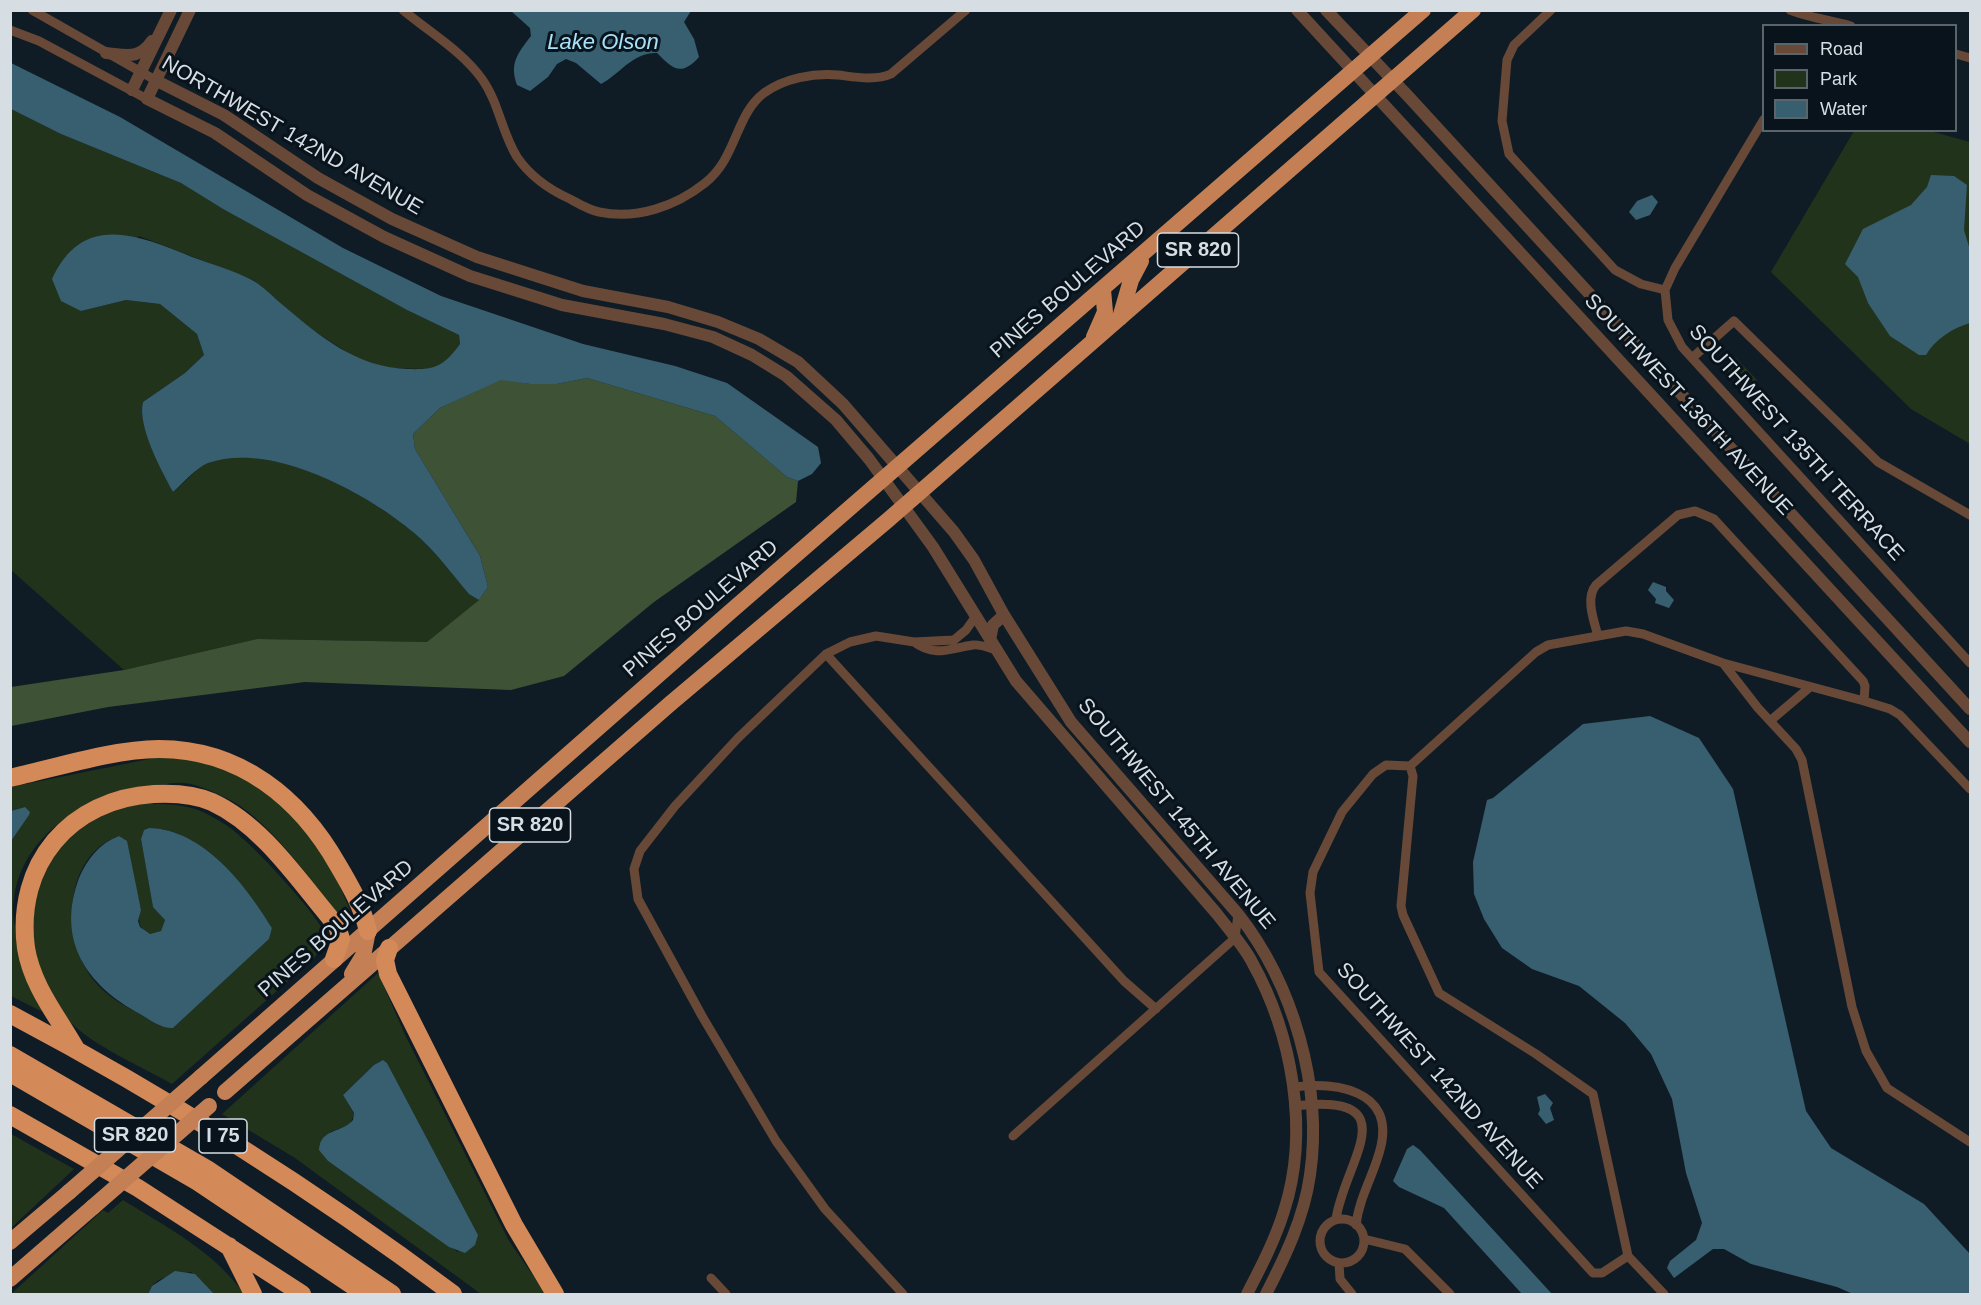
<!DOCTYPE html>
<html>
<head>
<meta charset="utf-8">
<style>
  body { margin:0 }
  #map { position:relative; width:1981px; height:1305px; overflow:hidden; background:#101c25; font-family:Arial,sans-serif }
  canvas { display:block }
  .frame { position:absolute; inset:0; border:12px solid #d6dee4; pointer-events:none }
  .legend { position:absolute; left:1762px; top:24px; width:195px; height:108px; box-sizing:border-box; background:#08131b; border:2px solid #5a646b; margin:0; padding:8px 10px; list-style:none; font-size:18px; color:#d6dee4 }
  .legend li { display:flex; align-items:center; gap:12px; height:30px }
  .legend b { width:30px; border:2px solid #5a646b }
</style>
</head>
<body>
<div id="map">
<canvas width="1981" height="1305"></canvas>
<div class="frame"></div>
<ul class="legend">
<li><b style="height:8px;background:#684937"></b>Road</li>
<li><b style="height:16px;background:#22331b"></b>Park</li>
<li><b style="height:16px;background:#375f70"></b>Water</li>
</ul>
</div>
<script>
const ctx = document.querySelector('canvas').getContext('2d');
ctx.lineJoin = 'round';
function paint(path, color) { ctx.fillStyle = color; ctx.fill(path, 'evenodd'); }
function trace(path, color, width, dash) { ctx.strokeStyle = color; ctx.lineWidth = width; ctx.lineCap = dash ? 'butt' : 'round'; ctx.setLineDash(dash || []); ctx.stroke(path); }
function write(font, color, halo, rows, align = 'center') {
  ctx.font = font + ' Arial,sans-serif'; ctx.lineWidth = 6; ctx.setLineDash([]); ctx.textBaseline = 'middle'; ctx.strokeStyle = halo; ctx.fillStyle = color; for (const [text, x, y, turn = 0] of rows) {
    ctx.save(); ctx.translate(x, y); ctx.rotate((+turn || 0) * Math.PI / 180); ctx.textAlign = isNaN(turn) ? turn : align; if (halo) ctx.strokeText(text, 0, 0); ctx.fillText(text, 0, 0); ctx.restore();
  }
}
paint(new Path2D(`
  M 11,109 L 61,134 L 181,183 L 223,209 L 407,310 L 459,335 L 460,344 L 449,359 L 432,369 L 382,368 L 360,361 L 310,328 L 253,280 L 139,236 L 81,311 L 126,300 L 160,304 L 197,334 L 204,355 L 185,373 L 143,402 C 137,426 161,470 173,492 C 184,484 196,468 208,463 C 272,440 366,493 413,532 C 434,549 451,573 469,593 L 479,600 L 427,642 L 257,639 L 124,670 L 11,570 Z
  M 1854,131 L 1930,131 L 1970,142 L 1970,444 L 1911,409 L 1771,272 Z
  M 1735,357 L 1757,380 L 1746,390 L 1724,367 Z
  M 169,755 L 217,765 L 267,789 L 326,854 L 355,922 L 346,924 C 316,887 272,823 232,801 C 218,794 201,785 185,783 C 177,782 167,784 158,785 C 92,791 15,834 13,910 C 12,935 36,988 45,1013 L 11,996 L 10,841 L 29,815 L 25,807 L 11,811 L 11,787 Z
  M 139,804 C 161,804 183,803 203,812 C 217,819 231,827 242,838 C 258,851 319,916 324,933 C 326,942 320,950 314,958 L 172,1084 C 141,1066 95,1047 70,1022 C 20,971 20,883 74,834 C 92,817 116,810 139,804 ZM 149,828 C 203,829 246,885 272,928 L 269,939 L 173,1028 C 162,1029 150,1020 140,1014 C 118,1003 97,990 85,967 C 63,925 67,854 119,836 L 141,909 C 137,921 139,929 150,934 L 161,931 L 165,920 L 153,906 L 141,839 L 144,830 Z
  M 378,973 L 406,1037 L 509,1241 L 546,1294 L 481,1294 L 295,1158 L 222,1114 ZM 383,1060 L 387,1063 L 478,1235 L 458,1252 L 328,1161 L 319,1145 L 330,1132 L 350,1125 L 354,1114 L 343,1095 L 374,1065 Z
  M 11,1134 L 74,1169 L 11,1228 Z
  M 123,1200 C 166,1227 214,1251 244,1294 L 214,1294 L 191,1272 C 173,1277 156,1273 148,1294 L 11,1294 L 103,1210 L 108,1213 Z`), '#22331b');
paint(new Path2D(`
  M 587,378 L 715,416 L 787,477 L 798,481 L 796,502 L 654,602 L 564,676 L 511,690 L 305,682 L 108,707 L 11,726 L 11,687 L 124,670 L 257,639 L 427,642 L 479,600 L 488,587 L 480,556 L 415,449 L 413,434 L 440,408 L 502,379 L 530,384 L 557,384 Z`), '#3e5336');
paint(new Path2D(`
  M 511,11 L 691,11 L 684,22 L 694,39 L 699,57 C 681,77 673,69 657,53 C 633,52 620,74 601,84 L 576,63 L 566,59 L 557,64 L 548,77 L 530,91 L 517,85 C 509,63 518,53 531,36 L 530,28 Z
  M 11,63 L 120,117 L 343,248 L 441,296 L 583,344 L 675,366 L 727,383 L 818,447 L 821,463 L 812,474 L 798,481 L 787,477 L 715,416 L 587,378 L 557,384 L 530,384 L 501,380 L 440,408 L 413,434 L 415,449 L 480,556 L 488,587 L 479,600 L 469,594 C 451,573 434,549 413,532 C 366,493 272,441 208,463 C 196,468 183,483 173,492 C 161,470 137,426 143,402 L 185,373 L 204,355 L 197,334 L 160,304 L 126,300 L 81,311 L 61,301 L 52,279 C 83,212 138,235 192,257 C 211,264 233,270 252,280 C 263,286 274,298 284,306 C 321,337 356,367 407,369 C 435,370 443,367 460,344 L 459,335 L 407,310 L 223,209 L 181,183 L 61,134 L 11,109 Z
  M 1931,175 L 1954,176 L 1967,185 L 1964,230 L 1970,250 L 1970,323 C 1953,328 1935,339 1926,355 L 1919,355 L 1890,336 L 1868,303 L 1858,277 L 1845,264 L 1863,229 L 1911,205 L 1927,187 Z
  M 1652,195 L 1658,202 L 1650,215 L 1636,220 L 1629,212 L 1637,201 Z
  M 1653,582 L 1666,587 L 1666,591 L 1674,600 L 1669,608 L 1655,603 L 1656,599 L 1648,590 Z
  M 1650,716 L 1699,738 L 1733,789 L 1806,1111 L 1831,1148 L 1924,1204 L 1970,1254 L 1970,1294 L 1853,1294 L 1837,1287 L 1751,1264 L 1724,1249 L 1713,1249 L 1674,1278 L 1667,1268 L 1670,1261 L 1696,1240 L 1702,1223 L 1686,1173 L 1672,1099 L 1651,1054 L 1625,1023 L 1579,986 L 1532,969 L 1502,948 L 1484,919 L 1474,894 L 1473,862 L 1487,800 L 1493,798 L 1583,724 Z
  M 25,807 L 30,812 L 29,815 L 11,841 L 11,811 Z
  M 149,828 C 203,829 246,885 272,928 L 269,939 L 173,1028 C 162,1029 150,1020 140,1014 C 86,985 56,940 79,878 C 87,859 100,843 119,836 L 127,841 L 141,910 L 138,921 L 140,927 L 150,934 L 161,931 L 165,920 L 153,907 L 141,839 L 144,830 Z
  M 383,1060 L 387,1063 L 478,1235 L 475,1245 L 465,1253 L 449,1247 L 328,1161 L 319,1150 C 320,1128 343,1133 353,1120 L 354,1113 L 343,1095 L 374,1065 Z
  M 1545,1094 L 1553,1103 L 1550,1108 L 1554,1120 L 1546,1124 L 1538,1114 L 1540,1110 L 1537,1097 Z
  M 1413,1145 L 1420,1150 L 1552,1294 L 1522,1294 L 1444,1208 L 1399,1187 L 1393,1181 L 1407,1149 Z
  M 175,1271 L 195,1274 L 214,1294 L 148,1294 L 152,1286 Z`), '#375f70');
trace(new Path2D(`
  M 32,10 L 157,81
  M 403,10 C 429,32 462,51 482,79 C 499,103 502,133 517,157 C 530,176 550,190 570,199 C 579,204 589,210 599,212 C 637,220 676,206 705,183 C 737,158 735,115 764,93 C 785,78 813,73 838,75 C 855,77 875,81 891,74 L 966,10
  M 1551,10 L 1514,45 L 1507,60 L 1502,121 L 1509,154 L 1615,270 L 1641,284 L 1665,290 L 1668,320 L 1682,347 L 1970,663
  M 1790,10 C 1810,18 1830,20 1851,26
  M 10,30 L 39,41 L 147,99
  M 1956,54 L 1970,58
  M 1665,290 L 1675,268 L 1764,119
  M 1692,358 L 1734,321 L 1878,462 L 1970,515
  M 1598,636 L 1626,631 L 1643,634 L 1723,663 L 1758,708 L 1796,749 L 1802,760 L 1852,1007 L 1866,1051 L 1887,1088 L 1970,1142
  M 914,642 C 935,658 951,648 973,645 C 981,644 989,648 996,650
  M 826,654 L 1124,981 L 1156,1009
  M 1723,663 L 1864,701
  M 1770,721 L 1810,687
  M 1410,766 L 1536,652 L 1548,645 L 1598,636 C 1594,621 1585,598 1596,585 L 1678,515 L 1695,511 L 1714,519 L 1863,681 L 1865,686 L 1864,701 L 1890,709 L 1900,715 L 1970,789
  M 1410,766 L 1386,765 L 1373,774 L 1342,812 L 1313,872 L 1310,893 L 1319,972 L 1593,1273 L 1602,1273 L 1628,1256
  M 1410,766 L 1413,776 L 1401,906 L 1403,915 L 1439,993 L 1536,1054 L 1593,1094 L 1628,1256
  M 1294,1087 C 1334,1082 1394,1089 1381,1146 C 1375,1173 1359,1197 1356,1225
  M 1294,1106 C 1411,1092 1344,1162 1336,1219
  M 1013,1136 L 1235,938 L 1238,914
  M1320 1241a22 22 0 1 1 44 0a22 22 0 1 1-44 0Z
  M 1364,1239 L 1405,1249 L 1450,1294
  M 1628,1256 L 1664,1294
  M 1339,1263 L 1340,1279 L 1352,1294
  M 711,1278 L 726,1294
  M 903,1294 L 825,1209 L 776,1141 L 702,1016 L 638,899 L 634,869 L 640,851 L 675,806 L 738,738 L 826,654 L 850,642 L 876,636 L 914,642 L 954,640 L 966,630 L 976,616`), '#684937', 9);
trace(new Path2D(`
  M 190,10 L 147,99 L 215,133 L 307,195 L 384,237 L 470,276 L 562,305 L 664,324 L 713,337 L 752,355 L 786,376 L 836,420 L 869,459 L 933,547 L 1016,681 L 1217,914 C 1229,930 1243,945 1252,962 C 1292,1034 1310,1131 1284,1211 C 1275,1240 1261,1267 1247,1294
  M 1297,10 L 1970,742
  M 1326,10 L 1408,96 L 1970,709
  M 106,53 C 126,55 139,60 152,41
  M 157,81 L 224,115 L 318,178 L 392,219 L 477,257 L 583,291 L 668,307 L 718,322 L 759,339 L 798,362 L 843,404 L 954,532 L 974,560 L 1004,615 L 1071,722 L 1238,914 C 1293,984 1323,1086 1310,1175 C 1304,1218 1285,1257 1266,1294
  M 132,90 L 171,10
  M 990,640 L 993,625 L 1004,615`), '#684937', 12);
trace(new Path2D(`
  M 1120,318 L 1131,280 L 1141,261
  M 1094,337 L 1105,312 L 1103,290
  M 352,974 L 363,956 L 368,931
  M 201,1077 L 730,612 L 1423,10
  M 225,1092 L 671,703 L 888,520 L 1473,10
  M 10,1242 L 69,1192
  M 10,1279 L 93,1207`), '#c48054', 16);
trace(new Path2D(`
  M 10,778 C 55,768 114,749 159,749 C 240,749 300,798 338,865 C 351,887 362,906 368,931
  M 389,948 L 385,960 L 388,974 L 514,1225 L 555,1294
  M 10,1014 C 165,1096 313,1189 453,1294
  M 76,1049 C 58,1017 32,986 26,948 C 15,864 70,799 154,794 C 173,793 194,794 212,802 C 264,826 300,883 337,926 L 341,939 L 334,959
  M 10,1055 L 207,1169 L 392,1294
  M 10,1073 L 198,1182 L 365,1294
  M 10,1115 L 138,1188 L 302,1294
  M 229,1246 L 253,1294`), '#d48958', 18);
trace(new Path2D(`
  M 69,1192 L 201,1077
  M 93,1207 L 209,1106`), '#c48054', 16);
for (const [x, y, w] of [
  [1198,250,81],
  [530,825,81],
  [135,1135,81],
  [223,1136,48]
]) { const box = new Path2D(); box.roundRect(x - w / 2, y - 17, w, 34, 4.5); ctx.fillStyle = '#08131b'; ctx.fill(box); trace(box, '#d6dee4', 1.5); }
write('bold 20px', '#d6dee4', null, [
  ["SR 820",1198,250],
  ["SR 820",530,825],
  ["SR 820",135,1135],
  ["I 75",223,1136]
]);
write('21px', '#d6dee4', '#08131b', [
  ["NORTHWEST 142ND AVENUE",292,136,30],
  ["PINES BOULEVARD",1068,290,-41],
  ["SOUTHWEST 136TH AVENUE",1688,405,47],
  ["SOUTHWEST 135TH TERRACE",1796,443,48],
  ["PINES BOULEVARD",701,609,-41],
  ["SOUTHWEST 145TH AVENUE",1176,814,50],
  ["PINES BOULEVARD",336,929,-41],
  ["SOUTHWEST 142ND AVENUE",1439,1076,48]
]);
write('italic 22px', '#aae1fa', '#08131b', [
  ["Lake Olson",603,43]
]);
</script>
</body>
</html>
